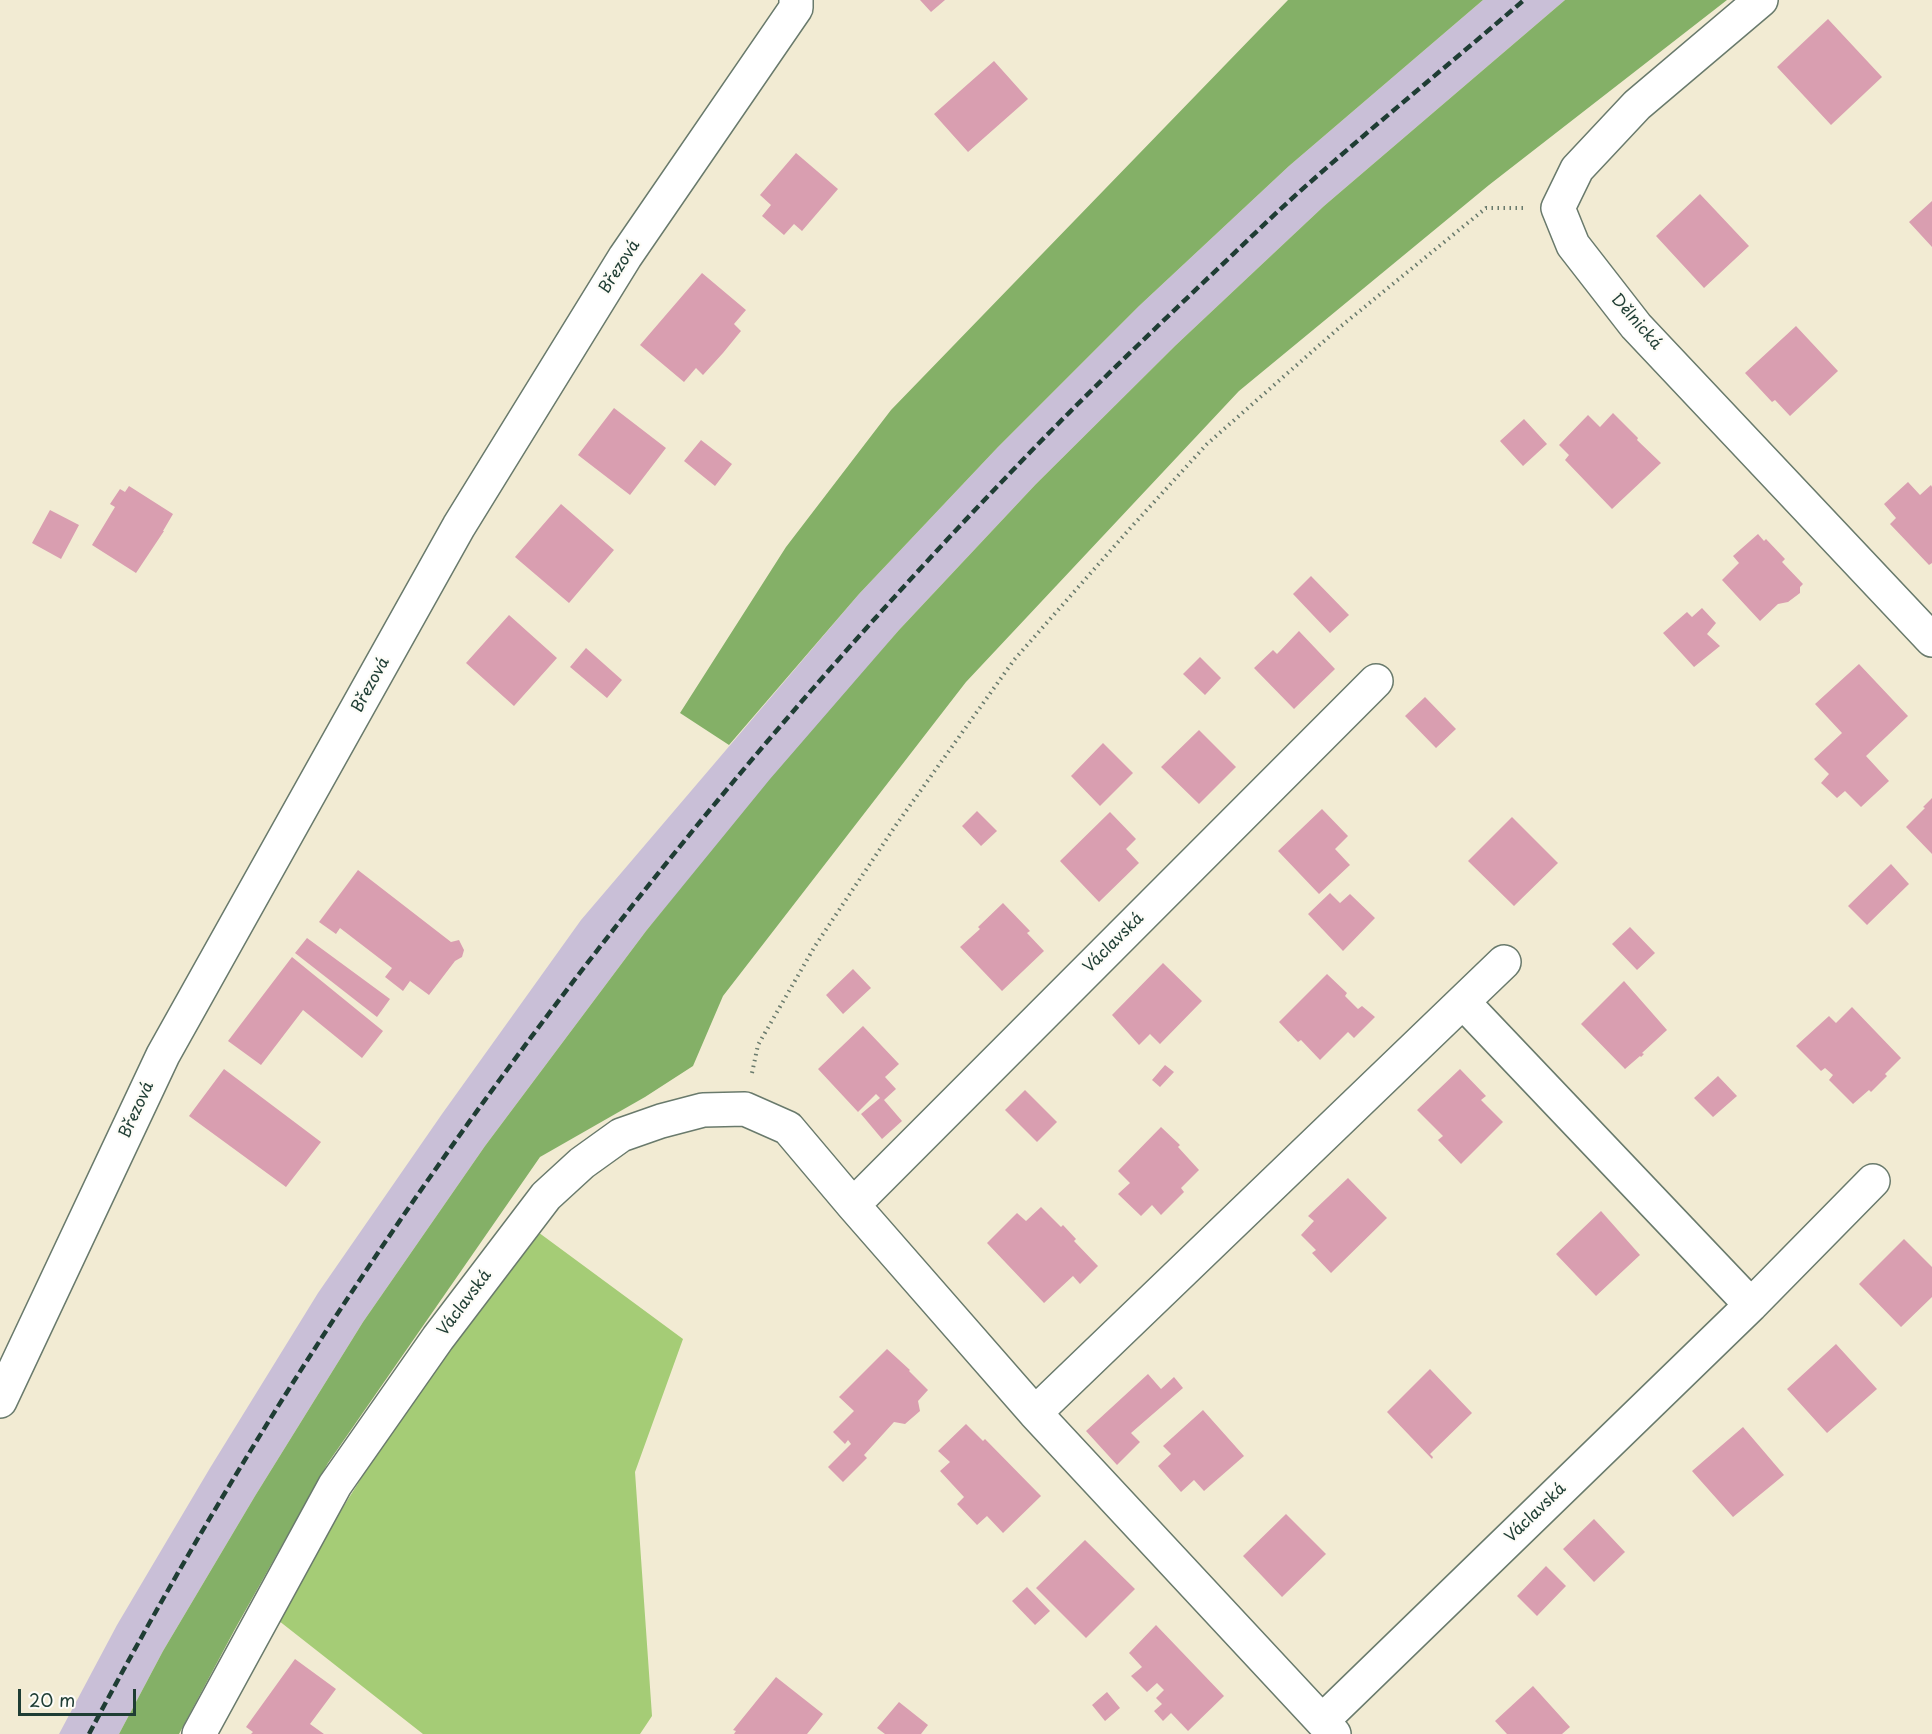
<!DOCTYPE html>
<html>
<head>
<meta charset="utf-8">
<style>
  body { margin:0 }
  #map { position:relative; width:1932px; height:1734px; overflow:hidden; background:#f2ebd3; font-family:"Playpen Sans",sans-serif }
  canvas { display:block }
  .scale { position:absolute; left:18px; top:1689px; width:118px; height:27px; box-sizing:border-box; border:3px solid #1f3d34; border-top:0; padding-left:8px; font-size:18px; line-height:21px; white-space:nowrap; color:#1f3d34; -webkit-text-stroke:4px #fdfcf7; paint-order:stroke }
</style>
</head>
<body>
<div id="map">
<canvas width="1932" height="1734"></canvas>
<div class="scale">20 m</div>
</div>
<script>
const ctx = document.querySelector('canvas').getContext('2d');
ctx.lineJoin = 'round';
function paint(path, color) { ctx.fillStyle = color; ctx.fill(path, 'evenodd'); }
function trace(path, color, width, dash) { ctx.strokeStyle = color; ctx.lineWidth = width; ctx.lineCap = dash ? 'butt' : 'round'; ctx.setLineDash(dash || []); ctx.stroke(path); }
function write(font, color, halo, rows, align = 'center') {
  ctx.font = font + ' "Playpen Sans",sans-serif'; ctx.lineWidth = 4.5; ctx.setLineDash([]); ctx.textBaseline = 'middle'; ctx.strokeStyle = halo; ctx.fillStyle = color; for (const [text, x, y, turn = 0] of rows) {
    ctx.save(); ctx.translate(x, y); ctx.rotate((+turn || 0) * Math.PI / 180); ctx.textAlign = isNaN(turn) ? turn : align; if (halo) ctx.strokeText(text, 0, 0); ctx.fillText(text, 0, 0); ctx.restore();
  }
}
paint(new Path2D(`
  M 1483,0 L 1565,0 L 1324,206 L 1176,345 L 1036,484 L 899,630 L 646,931 L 485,1146 L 363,1322 L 255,1496 L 163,1651 L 119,1734 L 59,1734 L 117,1625 L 210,1468 L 318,1293 L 442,1114 L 581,920 L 859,594 L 998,447 L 1139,306 L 1289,166 Z`), '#c9bfd7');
paint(new Path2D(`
  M 523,1221 L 683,1339 L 635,1472 L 652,1716 L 640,1734 L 423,1734 L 274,1617 Z`), '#a5cc76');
paint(new Path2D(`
  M 1288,0 L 1483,0 L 1289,166 L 1139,306 L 998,447 L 859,594 L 729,745 L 680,713 L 786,547 L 891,410 Z
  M 1565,0 L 1727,0 L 1489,185 L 1239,391 L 966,682 L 723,996 L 693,1066 L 645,1097 L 540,1157 L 328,1463 L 235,1629 L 179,1734 L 119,1734 L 163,1651 L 255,1496 L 363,1322 L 485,1146 L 646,931 L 770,779 L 899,630 L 1036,484 L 1176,345 L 1324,206 Z`), '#84b067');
paint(new Path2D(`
  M 920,0 L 945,0 L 931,12 Z
  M 1828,19 L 1882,77 L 1831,125 L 1777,67 Z
  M 994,61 L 1028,99 L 968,152 L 934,114 Z
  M 796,153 L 838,189 L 802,231 L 794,224 L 784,235 L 762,216 L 771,205 L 760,195 Z
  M 1700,194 L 1749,246 L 1704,288 L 1656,236 Z
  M 1932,201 L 1932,247 L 1909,222 Z
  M 702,273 L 746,310 L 734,324 L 741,331 L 723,353 L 703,375 L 696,368 L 684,382 L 640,345 Z
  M 1796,326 L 1838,371 L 1790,416 L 1775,400 L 1772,402 L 1745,373 Z
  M 614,408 L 666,448 L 630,495 L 578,455 Z
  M 1613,413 L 1638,438 L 1637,440 L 1661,463 L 1612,509 L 1565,460 L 1569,455 L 1559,445 L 1588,415 L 1600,427 Z
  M 1524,419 L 1547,444 L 1523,466 L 1500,441 Z
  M 701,440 L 732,464 L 715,486 L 684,461 Z
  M 1908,482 L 1920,495 L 1931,485 L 1932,487 L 1932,563 L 1929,565 L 1890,524 L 1896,518 L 1884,504 Z
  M 129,486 L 173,514 L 163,531 L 164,531 L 136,573 L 92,545 L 115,507 L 110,504 L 120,489 L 125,492 Z
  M 561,504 L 614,550 L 569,603 L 515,557 Z
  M 50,510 L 79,525 L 61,559 L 32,543 Z
  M 1758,534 L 1764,541 L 1766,539 L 1785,559 L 1782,562 L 1803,584 L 1800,587 L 1800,593 L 1788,602 L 1778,604 L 1760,621 L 1722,580 L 1739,563 L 1733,556 Z
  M 1311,576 L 1349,615 L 1330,633 L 1293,594 Z
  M 1702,608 L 1716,623 L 1707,634 L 1720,646 L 1694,667 L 1663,633 L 1687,612 L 1692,617 Z
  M 509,615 L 557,658 L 514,706 L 466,663 Z
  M 1299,631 L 1335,669 L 1294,709 L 1254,668 L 1273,650 L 1277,654 Z
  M 586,648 L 622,680 L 607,698 L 570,667 Z
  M 1200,657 L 1221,678 L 1205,695 L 1183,674 Z
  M 1859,664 L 1908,716 L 1866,756 L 1889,781 L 1861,807 L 1845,791 L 1837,798 L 1821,783 L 1829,774 L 1814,759 L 1842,733 L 1815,704 Z
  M 1425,697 L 1456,729 L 1436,748 L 1405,716 Z
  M 1199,730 L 1236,767 L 1199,804 L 1161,767 Z
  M 1103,743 L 1133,773 L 1100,806 L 1071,776 Z
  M 1932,798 L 1932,854 L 1906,827 L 1925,808 L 1923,807 Z
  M 1322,809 L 1348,836 L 1335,849 L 1350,865 L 1319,894 L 1278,851 Z
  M 977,811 L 997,831 L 981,846 L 962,826 Z
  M 1110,812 L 1136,839 L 1126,849 L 1139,863 L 1099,902 L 1060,861 Z
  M 1512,817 L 1558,863 L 1514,906 L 1468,861 Z
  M 1891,864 L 1909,884 L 1867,925 L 1848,906 Z
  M 358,870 L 451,942 L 459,940 L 464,950 L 462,957 L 455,961 L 429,995 L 410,981 L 403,991 L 385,977 L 392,968 L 340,928 L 336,934 L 319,922 Z
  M 1330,893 L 1340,903 L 1350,894 L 1375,918 L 1343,951 L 1308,914 Z
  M 1003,903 L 1030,931 L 1027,933 L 1044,951 L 1002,991 L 960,947 L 980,929 L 978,927 Z
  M 1630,927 L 1655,953 L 1637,970 L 1612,944 Z
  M 307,938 L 390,999 L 377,1017 L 295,953 Z
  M 292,957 L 383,1031 L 362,1058 L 303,1010 L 261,1065 L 228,1041 Z
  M 1163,963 L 1202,1001 L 1160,1044 L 1150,1034 L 1139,1045 L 1112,1015 Z
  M 853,969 L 871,988 L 843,1014 L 826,995 Z
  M 1327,974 L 1347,993 L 1345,996 L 1358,1009 L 1362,1006 L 1375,1017 L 1354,1038 L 1348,1032 L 1320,1060 L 1301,1040 L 1298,1042 L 1279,1022 Z
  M 1624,981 L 1667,1030 L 1642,1053 L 1644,1054 L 1641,1057 L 1640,1056 L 1625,1069 L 1581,1024 Z
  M 1852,1007 L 1901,1058 L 1885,1074 L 1887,1076 L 1871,1092 L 1869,1090 L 1853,1104 L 1829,1080 L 1833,1075 L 1825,1068 L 1821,1071 L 1796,1046 L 1829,1016 L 1836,1023 Z
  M 863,1026 L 899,1064 L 885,1077 L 896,1089 L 884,1100 L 902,1121 L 882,1139 L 861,1114 L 880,1098 L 876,1094 L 858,1112 L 818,1069 Z
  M 1165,1065 L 1174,1072 L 1160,1087 L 1152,1080 Z
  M 224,1069 L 321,1142 L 286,1187 L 189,1116 Z
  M 1460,1069 L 1486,1096 L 1481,1100 L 1503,1122 L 1461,1164 L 1438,1140 L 1443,1136 L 1417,1110 Z
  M 1718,1076 L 1737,1096 L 1713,1117 L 1694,1098 Z
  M 1025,1090 L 1057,1122 L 1037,1142 L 1005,1110 Z
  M 1161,1127 L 1180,1145 L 1178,1147 L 1199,1170 L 1181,1188 L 1184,1192 L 1161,1215 L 1152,1205 L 1141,1216 L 1118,1194 L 1130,1183 L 1118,1171 Z
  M 1348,1178 L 1387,1218 L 1331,1273 L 1312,1253 L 1316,1250 L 1301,1235 L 1314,1221 L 1308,1216 Z
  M 1041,1207 L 1061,1227 L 1063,1225 L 1076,1239 L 1074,1241 L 1098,1266 L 1080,1284 L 1073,1276 L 1044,1303 L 987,1243 L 1017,1213 L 1026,1221 Z
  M 1601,1211 L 1640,1255 L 1596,1296 L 1556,1254 Z
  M 1904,1239 L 1932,1267 L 1932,1297 L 1901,1327 L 1859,1284 Z
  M 1836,1344 L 1877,1389 L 1827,1433 L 1787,1389 Z
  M 887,1349 L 910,1370 L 909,1371 L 928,1390 L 918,1401 L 920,1411 L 905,1424 L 894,1422 L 864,1455 L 867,1458 L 843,1482 L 828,1467 L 851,1444 L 848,1440 L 845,1444 L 833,1432 L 854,1411 L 839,1397 Z
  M 1430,1369 L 1472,1413 L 1430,1454 L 1433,1457 L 1432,1459 L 1387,1412 Z
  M 1148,1374 L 1161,1389 L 1174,1377 L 1183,1388 L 1131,1433 L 1140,1442 L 1117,1465 L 1086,1431 Z
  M 1203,1410 L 1244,1456 L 1204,1491 L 1194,1480 L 1181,1492 L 1158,1466 L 1171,1454 L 1163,1446 Z
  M 966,1424 L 983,1441 L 985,1439 L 1041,1496 L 1003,1533 L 987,1516 L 977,1525 L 957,1504 L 964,1497 L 940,1471 L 950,1462 L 938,1451 Z
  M 1743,1427 L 1784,1475 L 1733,1517 L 1692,1471 Z
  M 1286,1514 L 1326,1554 L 1282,1597 L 1243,1556 Z
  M 1594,1519 L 1625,1552 L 1594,1582 L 1563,1549 Z
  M 1085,1540 L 1135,1589 L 1086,1638 L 1036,1588 Z
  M 1546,1566 L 1566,1586 L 1537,1616 L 1517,1596 Z
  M 1027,1587 L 1050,1611 L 1035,1625 L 1012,1601 Z
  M 1156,1625 L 1224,1696 L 1188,1731 L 1171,1713 L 1163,1721 L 1154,1711 L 1162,1704 L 1156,1698 L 1164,1690 L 1157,1683 L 1147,1692 L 1131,1676 L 1142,1667 L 1129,1653 Z
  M 295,1659 L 336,1689 L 310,1724 L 324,1734 L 251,1734 L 253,1732 L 246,1727 Z
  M 776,1677 L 823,1714 L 807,1734 L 734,1734 L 736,1731 L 733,1730 Z
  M 1533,1686 L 1570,1727 L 1562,1734 L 1507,1734 L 1495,1721 Z
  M 1107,1692 L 1120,1708 L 1105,1721 L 1092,1705 Z
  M 899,1702 L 928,1725 L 921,1734 L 885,1734 L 877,1728 Z`), '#d99eb0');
const minor = new Path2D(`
  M 1761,0 L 1637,105 L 1577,169 L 1558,208 L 1573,245 L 1636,326 L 1932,640
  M 1463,1002 L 1751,1305
  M 853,1205 L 1376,681
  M 0,1401 L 163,1055 L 459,526 L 625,257 L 796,8 L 796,0
  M 1035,1413 L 1504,962
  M 1322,1721 L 1751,1305 L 1873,1181
  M 199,1734 L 335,1485 L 438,1338 L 546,1196 L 582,1163 L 621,1135 L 661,1121 L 703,1110 L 745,1109 L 788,1128 L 853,1205 L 1035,1413 L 1334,1734`);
trace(minor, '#697a6c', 36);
trace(new Path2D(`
  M 752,1073 L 758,1045 L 815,946 L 896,825 L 1014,660 L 1134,524 L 1207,444 L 1340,327 L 1486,208 L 1524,208`), '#697a6c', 4, [1.5, 4.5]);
trace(minor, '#fff', 33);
trace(new Path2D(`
  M 89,1734 C 333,1272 651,847 1013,470 C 1076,404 1142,341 1208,278 C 1241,247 1273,215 1307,185 C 1378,122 1452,62 1524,0`), '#1f3d34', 4.5, [9, 4.5]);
write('16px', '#1f3d34', '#fdfcf7', [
  ["Březová",620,267,-57],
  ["Dělnická",1636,322,49],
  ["Březová",371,685,-61],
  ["Václavská",1114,943,-45],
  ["Březová",137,1110,-65],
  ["Václavská",465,1303,-53],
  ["Václavská",1536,1513,-44]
]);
</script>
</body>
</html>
